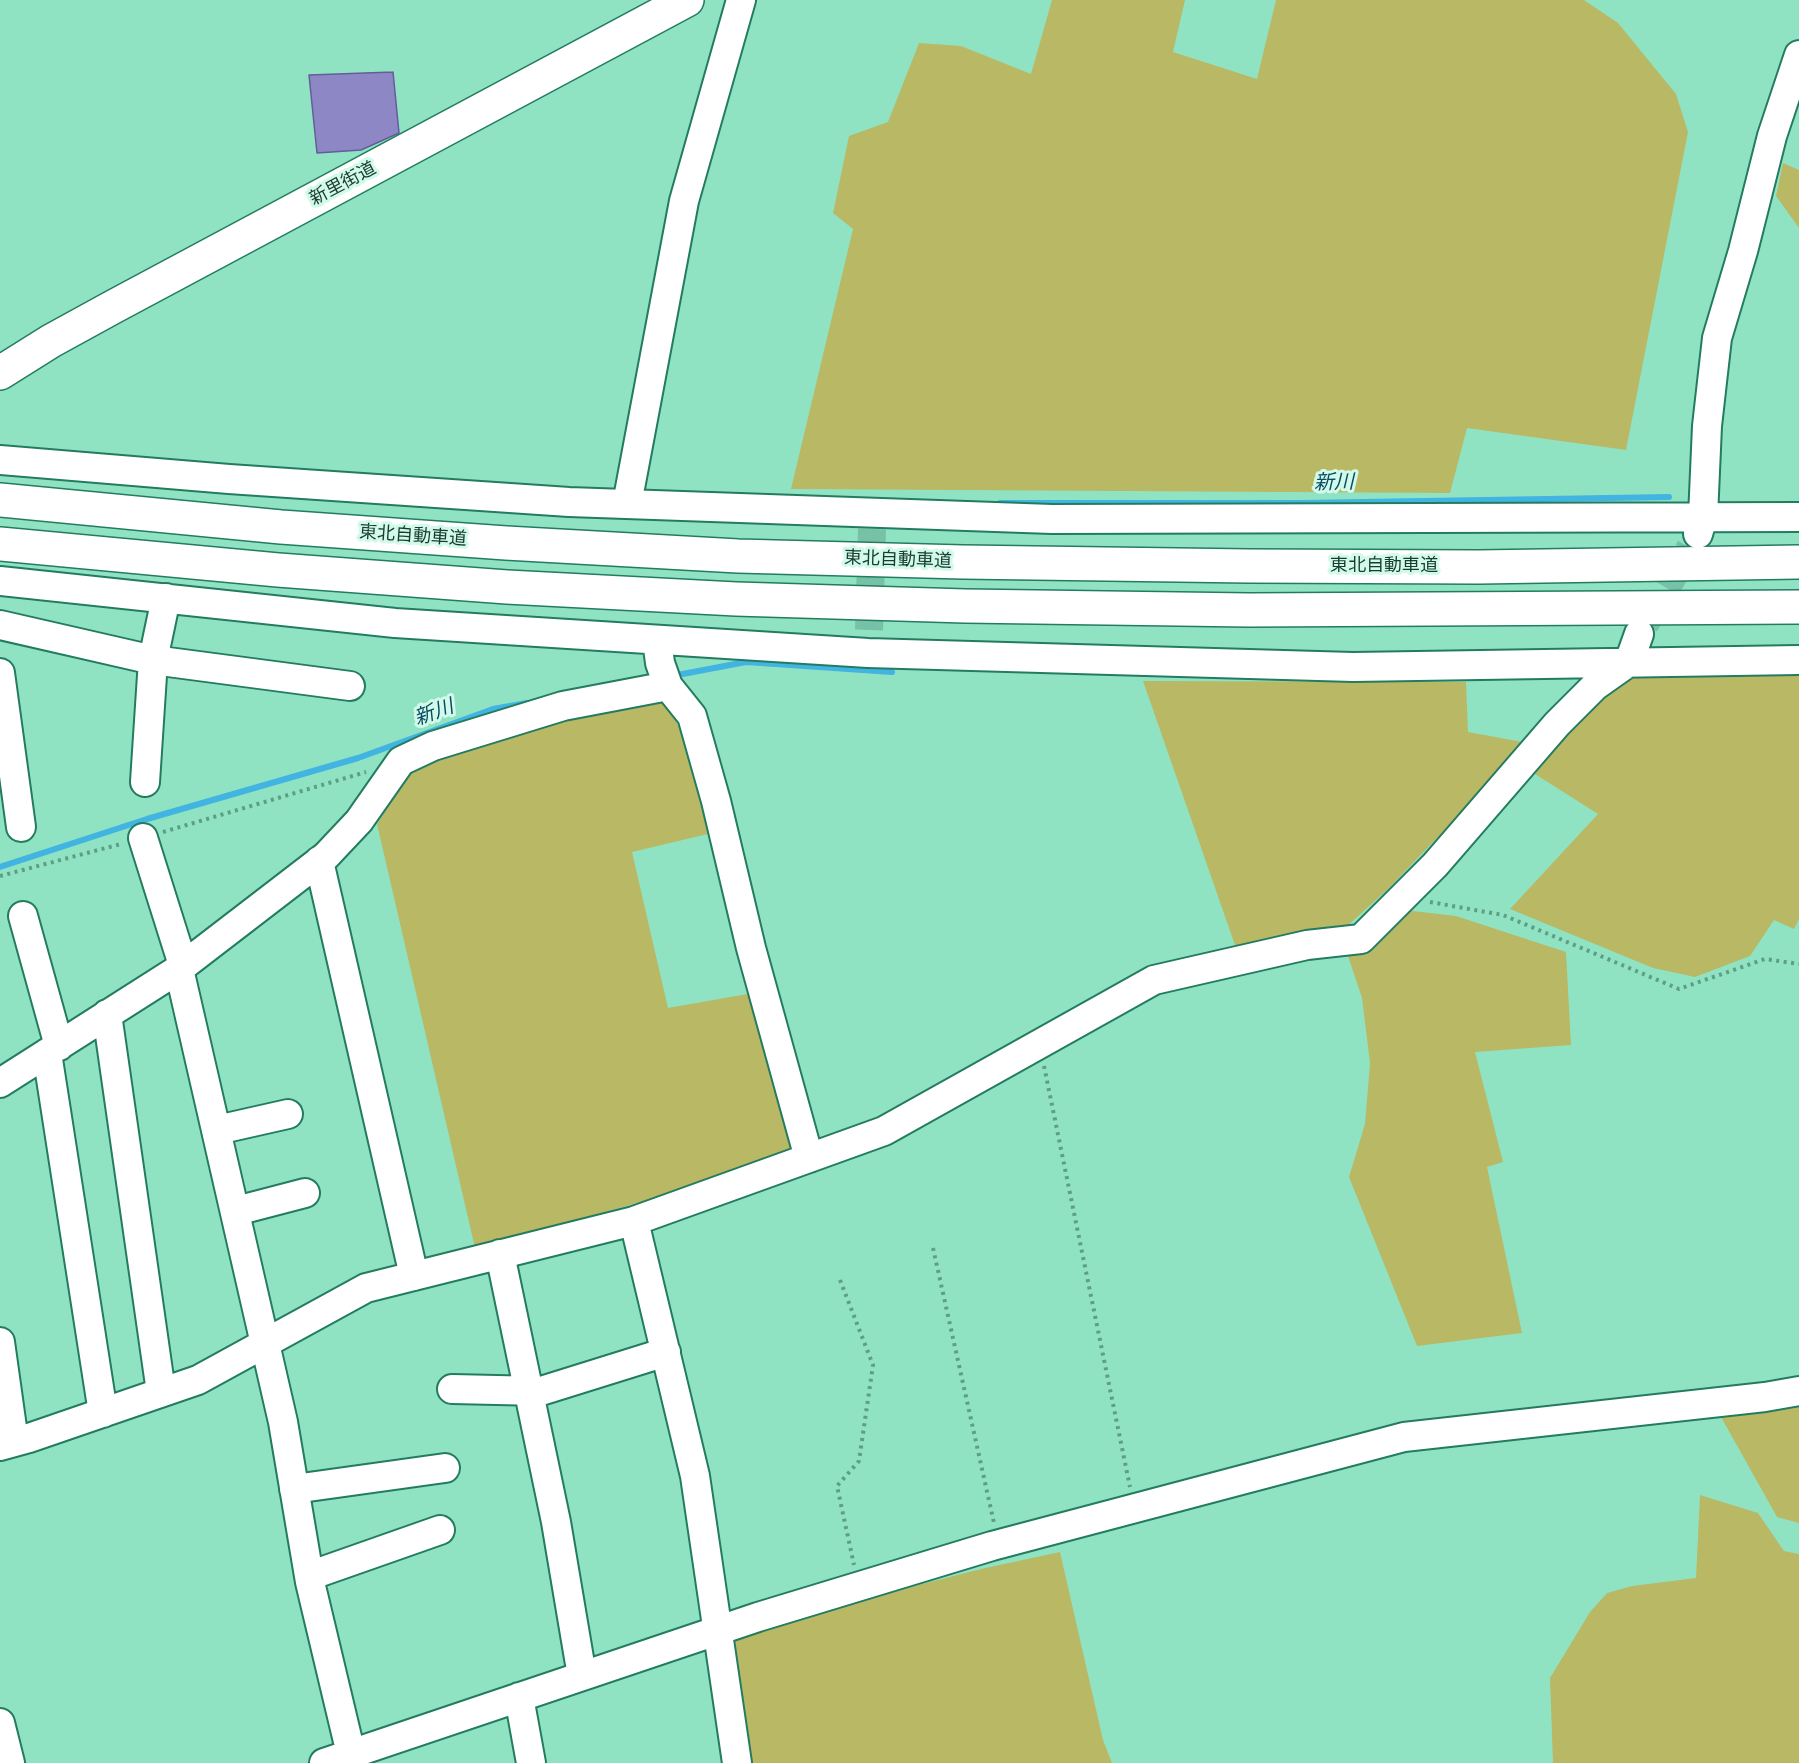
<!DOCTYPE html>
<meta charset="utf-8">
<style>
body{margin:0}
canvas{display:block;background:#8fe3c3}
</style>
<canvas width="1799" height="1763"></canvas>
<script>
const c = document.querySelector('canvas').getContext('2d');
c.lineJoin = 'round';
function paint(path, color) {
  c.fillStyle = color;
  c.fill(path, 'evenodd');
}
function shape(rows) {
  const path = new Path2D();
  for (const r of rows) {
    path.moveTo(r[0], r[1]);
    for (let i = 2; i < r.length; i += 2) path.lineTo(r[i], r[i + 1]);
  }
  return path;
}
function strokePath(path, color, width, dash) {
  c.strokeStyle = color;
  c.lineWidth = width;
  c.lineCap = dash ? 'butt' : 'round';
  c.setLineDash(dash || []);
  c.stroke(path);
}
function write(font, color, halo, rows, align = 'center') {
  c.font = font + ' Arial,"Noto Sans JP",sans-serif';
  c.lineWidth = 6;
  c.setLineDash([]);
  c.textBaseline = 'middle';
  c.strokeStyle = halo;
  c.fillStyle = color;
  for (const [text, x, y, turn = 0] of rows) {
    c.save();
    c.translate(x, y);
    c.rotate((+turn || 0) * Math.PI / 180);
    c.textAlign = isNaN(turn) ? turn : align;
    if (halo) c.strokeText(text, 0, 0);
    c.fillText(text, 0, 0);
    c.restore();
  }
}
paint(shape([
 [1052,0,1185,0,1173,52,1257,79,1276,0,1584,0,1618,23,1676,94,1688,132,1626,450,1467,428,1450,493,791,489,853,229,833,213,849,136,888,122,919,43,961,46,1031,74],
 [1783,163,1799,170,1799,228,1776,196],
 [1642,674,1799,676,1799,919,1794,929,1774,920,1750,956,1695,977,1653,968,1510,909,1598,814,1535,774,1587,708,1608,689],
 [1143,681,1466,682,1468,732,1528,743,1388,889,1345,928,1236,948],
 [661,696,704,770,712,833,632,852,668,1008,753,993,793,1149,641,1202,475,1248,377,824,409,774,464,745],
 [1404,910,1456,916,1566,952,1571,1045,1475,1052,1503,1162,1487,1167,1522,1333,1417,1346,1349,1177,1365,1124,1370,1063,1362,998,1347,953,1371,951],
 [1799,1406,1799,1523,1777,1517,1721,1417],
 [1700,1495,1758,1513,1784,1551,1799,1554,1799,1763,1553,1763,1550,1678,1590,1612,1607,1593,1632,1586,1696,1578],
 [1060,1552,1103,1740,1112,1763,746,1763,730,1640,856,1601,981,1569]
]), '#b9b865');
strokePath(shape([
 [1000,503,1302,503,1669,497],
 [672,676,746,662,892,672],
 [0,867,147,819,358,758,493,709,527,703]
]), '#41b4e2', 6);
const building = shape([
 [393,72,399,133,361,150,317,153,309,75,393,72]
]);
paint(building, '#8e87c6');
strokePath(building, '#645d99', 1.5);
strokePath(shape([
 [1645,624,1690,548],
 [869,630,872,529]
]), '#77c2a6', 28, [28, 14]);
const minor = shape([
 [0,460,229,479,569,502,1052,519,1799,517],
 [627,504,684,201,741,0],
 [1698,534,1703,517,1707,426,1717,338,1743,251,1772,136,1799,55],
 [0,581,395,623,868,653,1353,667,1799,660],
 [0,625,153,660,166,598],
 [657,640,660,663,668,686,692,716,716,801,751,948,809,1158],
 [0,673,21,827],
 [145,782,153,660,350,686],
 [143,838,183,965],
 [319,861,414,1276],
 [23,916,59,1046],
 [179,969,283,1422,310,1582,351,1754],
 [107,1014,161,1392],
 [47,1053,103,1413],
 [0,1083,179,969,326,856,359,821,401,761,433,746,563,706,668,686],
 [217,1130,288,1114],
 [236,1211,305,1193],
 [634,1221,695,1476,737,1763],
 [500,1254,556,1522,582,1676],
 [0,1342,14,1442],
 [452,1389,541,1391,666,1352],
 [0,1446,29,1438,198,1380,366,1288,634,1221,884,1131,1154,980,1307,945,1361,939,1435,865,1557,724,1595,686,1629,662,1639,634],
 [294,1489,445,1468],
 [309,1576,440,1530],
 [519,1697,531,1763],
 [0,1723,10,1763],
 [324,1763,758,1617,992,1546,1404,1437,1765,1397,1799,1391]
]);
const major = shape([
 [0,373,51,341,113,307,687,0]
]);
const highway = shape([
 [0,500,281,527,506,543,738,556,963,562,1249,566,1479,567,1799,562],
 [0,544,278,570,507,587,736,599,965,606,1249,610,1799,607]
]);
strokePath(minor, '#237c60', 32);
strokePath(major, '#237c60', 36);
strokePath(highway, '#237c60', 36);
strokePath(shape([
 [163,832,366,772],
 [0,876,121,844],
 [1430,902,1503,915,1679,989,1765,959,1799,964],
 [1044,1066,1130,1487],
 [933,1248,994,1523],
 [840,1280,873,1365,859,1461,837,1486,854,1565]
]), '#5e9e87', 4, [3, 4.5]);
strokePath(minor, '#fff', 28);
strokePath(major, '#fff', 33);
strokePath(highway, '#fff', 33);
write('18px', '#193c30', '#d2faea', [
 ["新里街道",343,184,-28],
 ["東北自動車道",413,536,4],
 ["東北自動車道",898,560,2],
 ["東北自動車道",1384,566]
]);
write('italic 20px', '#084b62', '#d2faea', [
 ["新川",1334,483,-1],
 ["新川",434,713,-20]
]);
</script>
